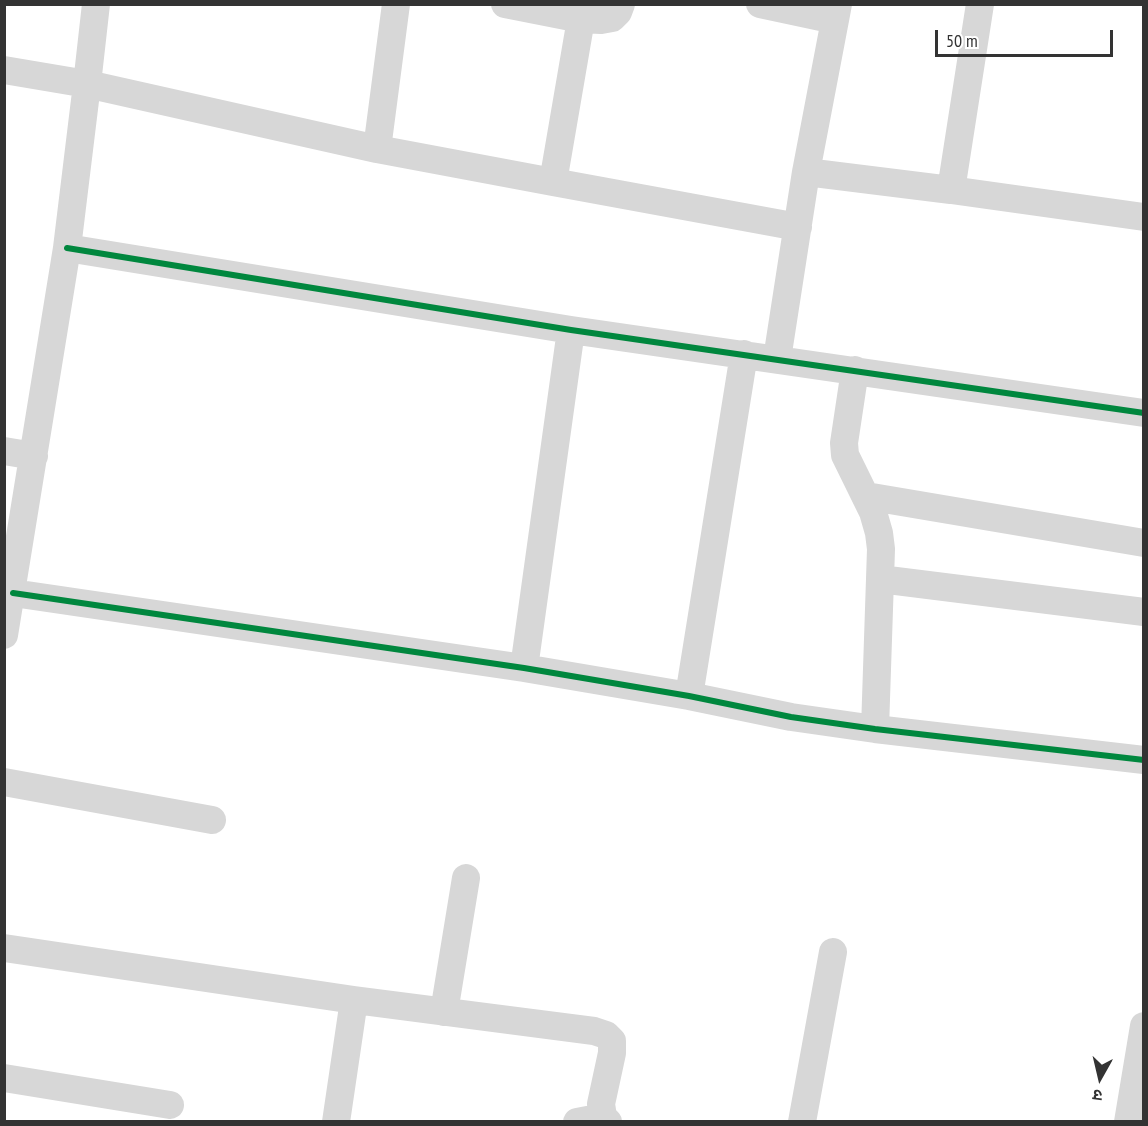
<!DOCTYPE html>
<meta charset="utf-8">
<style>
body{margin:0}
#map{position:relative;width:1148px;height:1126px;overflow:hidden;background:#fff;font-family:"PT Sans Narrow","Noto Sans Devanagari",sans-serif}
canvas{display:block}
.frame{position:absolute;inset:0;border:6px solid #333;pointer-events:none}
.north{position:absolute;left:1070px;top:1048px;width:60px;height:60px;-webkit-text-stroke:4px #fff;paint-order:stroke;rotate:188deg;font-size:16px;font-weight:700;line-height:24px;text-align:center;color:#333}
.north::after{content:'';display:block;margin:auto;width:21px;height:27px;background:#333;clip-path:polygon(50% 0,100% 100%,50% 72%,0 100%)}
.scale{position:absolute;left:935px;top:30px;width:178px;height:27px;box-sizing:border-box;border:3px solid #333;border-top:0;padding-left:8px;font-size:18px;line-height:21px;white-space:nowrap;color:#333;-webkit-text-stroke:4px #fff;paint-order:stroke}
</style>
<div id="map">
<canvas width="1148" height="1126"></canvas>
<div class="frame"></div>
<div class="north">उ</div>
<div class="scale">50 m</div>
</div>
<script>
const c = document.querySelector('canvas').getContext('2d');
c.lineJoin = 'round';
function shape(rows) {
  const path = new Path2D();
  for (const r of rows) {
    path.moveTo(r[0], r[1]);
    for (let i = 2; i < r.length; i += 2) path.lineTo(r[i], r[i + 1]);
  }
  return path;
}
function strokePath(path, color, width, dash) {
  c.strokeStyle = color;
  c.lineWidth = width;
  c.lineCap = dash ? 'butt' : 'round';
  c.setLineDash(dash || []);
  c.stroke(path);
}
strokePath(shape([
 [96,4,87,84,377,149,553,182],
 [505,4,581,19,601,20,612,18,618,12,621,4],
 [760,4,835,20,838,4],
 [980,4,951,190,1144,217],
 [581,19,553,182,798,227],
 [4,70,87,84,67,248,4,635],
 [377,149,396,4],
 [806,172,951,190],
 [67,248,571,330,1144,413],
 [777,359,806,172,835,20],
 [855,370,844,443,845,455,873,512,879,533,881,549,875,729],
 [4,451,34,456],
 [866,496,1144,543],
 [880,579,1144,612],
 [13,593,524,668,689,696,791,717,875,729,1144,760],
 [524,668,571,330],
 [689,696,744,354],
 [4,782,212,820],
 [4,948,354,1000,594,1031,606,1035,612,1041,612,1053,601,1104,603,1117,608,1122],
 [444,1012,466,878],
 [4,1078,170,1105],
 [336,1122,354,1000],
 [577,1122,603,1117],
 [802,1122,833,952],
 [1128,1122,1144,1026]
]), '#d7d7d7', 28);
strokePath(shape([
 [67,248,571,330,1144,413],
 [13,593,524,668,689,696,791,717,875,729,1144,760]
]), '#00873e', 6);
</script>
